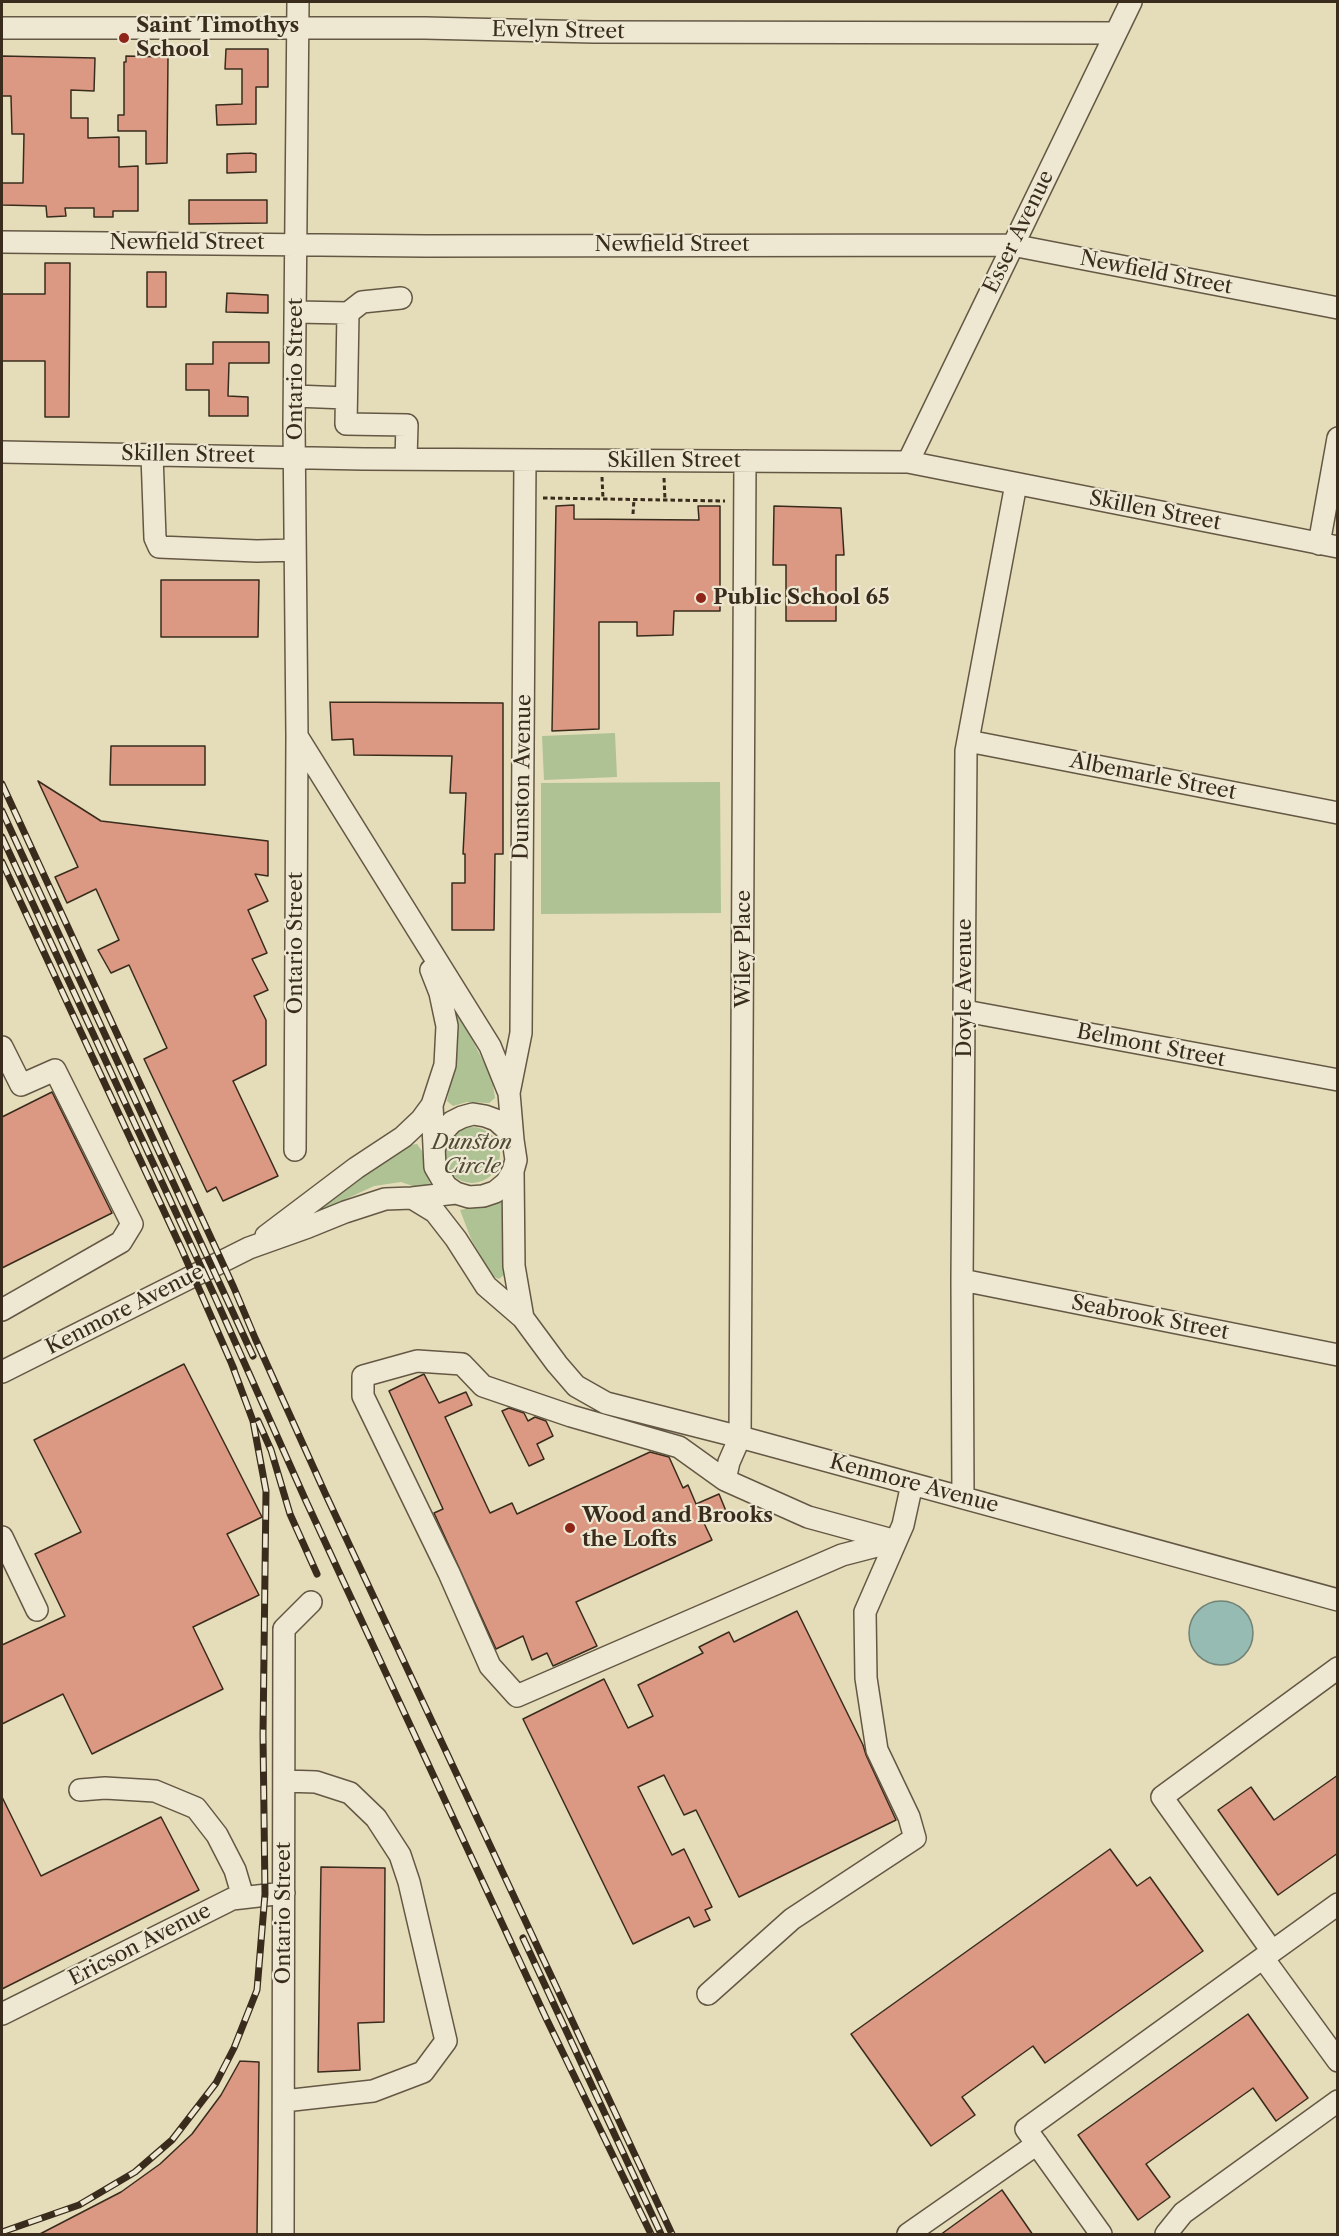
<!DOCTYPE html>
<style>
body{margin:0}
#map{position:relative;width:1339px;height:2236px;overflow:hidden;background:#e5dcb9;font-family:"Libre Caslon Text",serif}
canvas{display:block}
.frame{position:absolute;inset:0;border:3px solid #392c1d;pointer-events:none}
</style>
<div id="map">
<canvas width="1339" height="2236"></canvas>
<div class="frame"></div>
</div>
<script>
const c = document.querySelector('canvas').getContext('2d');
c.lineJoin = 'round';
function paint(path, color) {
  c.fillStyle = color;
  c.fill(path, 'evenodd');
}
function shape(rows) {
  const path = new Path2D();
  for (const r of rows) {
    if (r.length === 3) {
      path.moveTo(r[0] + r[2], r[1]);
      path.arc(r[0], r[1], r[2], 0, 2 * Math.PI);
      continue;
    }
    path.moveTo(r[0], r[1]);
    for (let i = 2; i < r.length; i += 2) path.lineTo(r[i], r[i + 1]);
  }
  return path;
}
function strokePath(path, color, width, dash) {
  c.strokeStyle = color;
  c.lineWidth = width;
  c.lineCap = dash ? 'butt' : 'round';
  c.setLineDash(dash || []);
  c.stroke(path);
}
function write(font, color, halo, rows, align = 'center') {
  c.font = font + ' "Libre Caslon Text",serif';
  c.lineWidth = 4.5;
  c.setLineDash([]);
  c.textBaseline = 'middle';
  c.strokeStyle = halo;
  c.fillStyle = color;
  for (const [text, x, y, turn = 0] of rows) {
    c.save();
    c.translate(x, y);
    c.rotate((+turn || 0) * Math.PI / 180);
    c.textAlign = isNaN(turn) ? turn : align;
    if (halo) c.strokeText(text, 0, 0);
    c.fillText(text, 0, 0);
    c.restore();
  }
}
paint(shape([
 [615,733,617,777,544,780,542,736],
 [720,782,721,913,541,914,541,783],
 [453,1003,492,1078,495,1098,489,1103,467,1102,453,1106,447,1101,458,1045],
 [472,1155,28],
 [417,1144,422,1151,430,1184,422,1189,401,1182,374,1186,311,1215,385,1157,409,1145],
 [499,1201,505,1204,502,1254,504,1275,499,1279,492,1276,471,1239,460,1210]
]), '#aec294');
const water = shape([
 [1221,1633,32]
]);
paint(water, '#96bbb3');
strokePath(water, '#718277', 1.5);
const building = shape([
 [226,49,268,49,268,87,256,87,256,124,217,125,216,105,242,104,242,69,225,69,226,49],
 [2,56,95,58,94,91,71,90,71,118,88,118,88,138,119,137,119,167,138,166,138,211,113,211,113,217,94,217,94,208,65,208,66,216,47,217,46,206,2,205,2,183,23,183,24,134,12,134,11,96,2,96,2,56],
 [126,56,168,57,167,163,146,164,146,131,118,131,118,115,124,115,124,62,126,62,126,56],
 [250,153,256,154,256,172,227,173,227,154,250,153],
 [189,200,267,200,267,223,189,224,189,200],
 [45,263,70,263,69,417,45,417,45,361,2,361,2,294,45,294,45,263],
 [147,272,166,272,166,307,147,307,147,272],
 [227,293,268,295,268,313,226,312,227,293],
 [213,342,269,342,269,363,229,363,228,396,248,397,248,416,209,416,209,390,186,390,186,364,213,364,213,342],
 [574,505,574,519,699,520,698,506,720,506,720,611,674,611,673,635,637,636,637,622,599,622,599,729,552,731,556,506,574,505],
 [774,506,841,508,844,555,836,555,836,621,786,621,786,565,773,565,774,506],
 [161,580,259,580,258,637,161,637,161,580],
 [330,702,503,703,503,854,495,854,494,930,452,930,452,883,465,883,465,854,463,854,466,793,450,793,452,756,354,755,353,739,332,740,330,702],
 [111,746,205,746,205,785,110,785,111,746],
 [38,781,101,821,268,841,268,876,255,874,268,901,248,910,267,953,252,959,268,990,254,996,266,1020,266,1065,233,1081,278,1176,223,1201,216,1187,207,1192,144,1059,167,1048,129,965,111,973,98,950,119,940,96,889,67,903,55,877,78,867,38,781],
 [52,1092,112,1213,2,1268,2,1117,52,1092],
 [184,1364,262,1517,227,1534,259,1595,193,1627,223,1689,92,1754,63,1694,2,1724,2,1645,65,1616,35,1554,81,1532,34,1440,184,1364],
 [424,1374,439,1403,466,1392,472,1405,445,1417,490,1513,512,1503,517,1514,650,1452,669,1457,683,1488,688,1485,696,1504,719,1494,726,1511,703,1521,712,1540,576,1602,597,1646,553,1666,547,1653,532,1660,523,1636,496,1649,434,1513,443,1509,389,1391,424,1374],
 [509,1408,524,1413,528,1421,535,1417,546,1421,553,1436,537,1444,544,1459,529,1466,502,1411,509,1408],
 [797,1611,863,1745,866,1755,896,1820,739,1897,696,1810,684,1815,664,1775,638,1787,672,1855,684,1849,712,1907,705,1910,710,1920,694,1927,689,1917,633,1944,523,1719,604,1679,628,1728,653,1716,638,1685,703,1653,699,1647,729,1632,734,1642,797,1611],
 [1338,1775,1338,1853,1278,1895,1218,1810,1251,1787,1274,1820,1338,1775],
 [2,1797,41,1876,161,1817,199,1890,2,1989,2,1797],
 [1110,1849,1137,1886,1150,1877,1203,1951,1045,2063,1033,2046,962,2097,975,2115,931,2146,851,2034,1110,1849],
 [321,1867,385,1868,384,2022,358,2023,360,2070,318,2072,321,1867],
 [1248,2014,1308,2098,1276,2121,1253,2088,1146,2164,1170,2197,1138,2220,1078,2135,1248,2014],
 [240,2061,259,2062,257,2235,38,2235,121,2192,160,2164,192,2134,221,2095,240,2061],
 [1002,2190,1033,2235,940,2235,1002,2190]
]);
paint(building, '#db9882');
strokePath(building, '#392c1d', 1.5);
const minor = shape([
 [298,2,294,425,297,736,490,1046,509,1093,513,1140],
 [2,28,425,28,594,32,1115,33],
 [2,242,426,246,1012,245,1338,308],
 [401,298,362,302,348,313,346,424,407,425,406,459],
 [296,312,348,313],
 [295,396,346,398],
 [2,452,364,459,908,462,1338,547],
 [152,455,155,538,159,547,257,551,294,550],
 [908,462,1131,2],
 [1319,544,1338,438],
 [968,741,1338,813],
 [965,1011,1338,1080],
 [2,1047,21,1085,55,1070,132,1224,121,1242,2,1310],
 [509,1093,521,1033,525,460],
 [432,1105,435,1167,446,1186,456,1193,469,1197,483,1196,495,1192,506,1183,513,1171,516,1160,513,1140,505,1128,496,1120,485,1116,473,1114,462,1117,452,1122,438,1137,435,1147],
 [295,1150,297,736],
 [513,1171,514,1266,523,1318],
 [412,1198,435,1212,456,1239,486,1286,523,1318,557,1364,576,1386,606,1403,740,1437,1338,1600],
 [266,1236,356,1168,403,1137,421,1120,432,1105,445,1065,447,1026,440,993,431,970],
 [962,1280,1338,1355],
 [2,1372,249,1248,308,1227,345,1212,385,1199,412,1198,456,1193],
 [725,1480,808,1517,896,1541,842,1555,517,1696,490,1666,449,1573,363,1396,363,1376,417,1361,462,1364,483,1386,571,1416,679,1447,725,1480,729,1462,740,1437,745,461],
 [963,1497,962,1280,966,751,1016,484],
 [2,1537,37,1610],
 [284,1781,316,1782,350,1793,376,1818,400,1855,409,1882,446,2041,423,2072,373,2091,284,2101],
 [80,1790,105,1788,155,1791,196,1808,217,1835,235,1870,243,1897],
 [1338,1904,1263,1958,1338,2061],
 [1272,1951,1162,1797,1338,1668],
 [708,1994,792,1919,915,1838,909,1817,877,1750,866,1678,865,1612,903,1525,912,1484],
 [2,2014,232,1899,284,1893],
 [283,2234,284,1629,311,1602],
 [908,2234,1037,2144],
 [1101,2234,1026,2129,1263,1958],
 [1166,2234,1183,2213,1338,2101]
]);
strokePath(minor, '#645844', 24);
strokePath(shape([
 [602,477,603,499],
 [664,478,665,500],
 [543,498,725,501],
 [633,514,634,499]
]), '#392c1d', 3, [4.5, 3]);
strokePath(minor, '#eee8d2', 21);
const rail = shape([
 [2,784,234,1288,255,1338,325,1493,672,2234],
 [2,811,253,1356],
 [2,837,215,1297,306,1501,546,2018,651,2234],
 [2,862,182,1250,234,1369],
 [258,1421,271,1450,290,1514,317,1574],
 [523,1938,661,2234],
 [2,2232,79,2205,135,2172,172,2140,216,2083,234,2048,257,1990,265,1894,263,1735,266,1491,253,1421,231,1362]
]);
strokePath(rail, '#392c1d', 7);
strokePath(rail, '#eee8d2', 4.5, [14]);
for (const [x, y, r, color] of [
 [124,38,6,"#8f2418"],
 [701,598,6,"#8f2418"],
 [570,1528,6,"#8f2418"]
]) {
  const dot = new Path2D();
  dot.arc(x, y, r, 0, 2 * Math.PI);
  c.fillStyle = color;
  c.fill(dot);
  strokePath(dot, '#eee8d2', 2);
}
write('bold 21px', '#392c1d', '#eee8d2', [
 ["Saint Timothys",136,26],
 ["School",136,50],
 ["Public School 65",713,598],
 ["Wood and Brooks",582,1516],
 ["the Lofts",582,1540]
], 'left');
write('21px', '#392c1d', '#eee8d2', [
 ["Evelyn Street",558,31,1],
 ["Esser Avenue",1019,232,-64],
 ["Newfield Street",187,243],
 ["Newfield Street",672,245],
 ["Newfield Street",1156,273,11],
 ["Ontario Street",296,369,-90],
 ["Skillen Street",188,455,1],
 ["Skillen Street",674,461],
 ["Skillen Street",1155,511,11],
 ["Dunston Avenue",523,777,-89],
 ["Albemarle Street",1153,777,11],
 ["Ontario Street",296,943,-90],
 ["Wiley Place",744,949,-90],
 ["Doyle Avenue",965,988,-90],
 ["Belmont Street",1151,1046,11],
 ["Kenmore Avenue",125,1310,-27],
 ["Seabrook Street",1150,1318,11],
 ["Kenmore Avenue",914,1484,15],
 ["Ontario Street",284,1913,-90],
 ["Ericson Avenue",140,1945,-27]
]);
write('italic 21px', '#504a35', '#eee8d2', [
 ["Dunston",472,1143],
 ["Circle",472,1167]
]);
</script>
